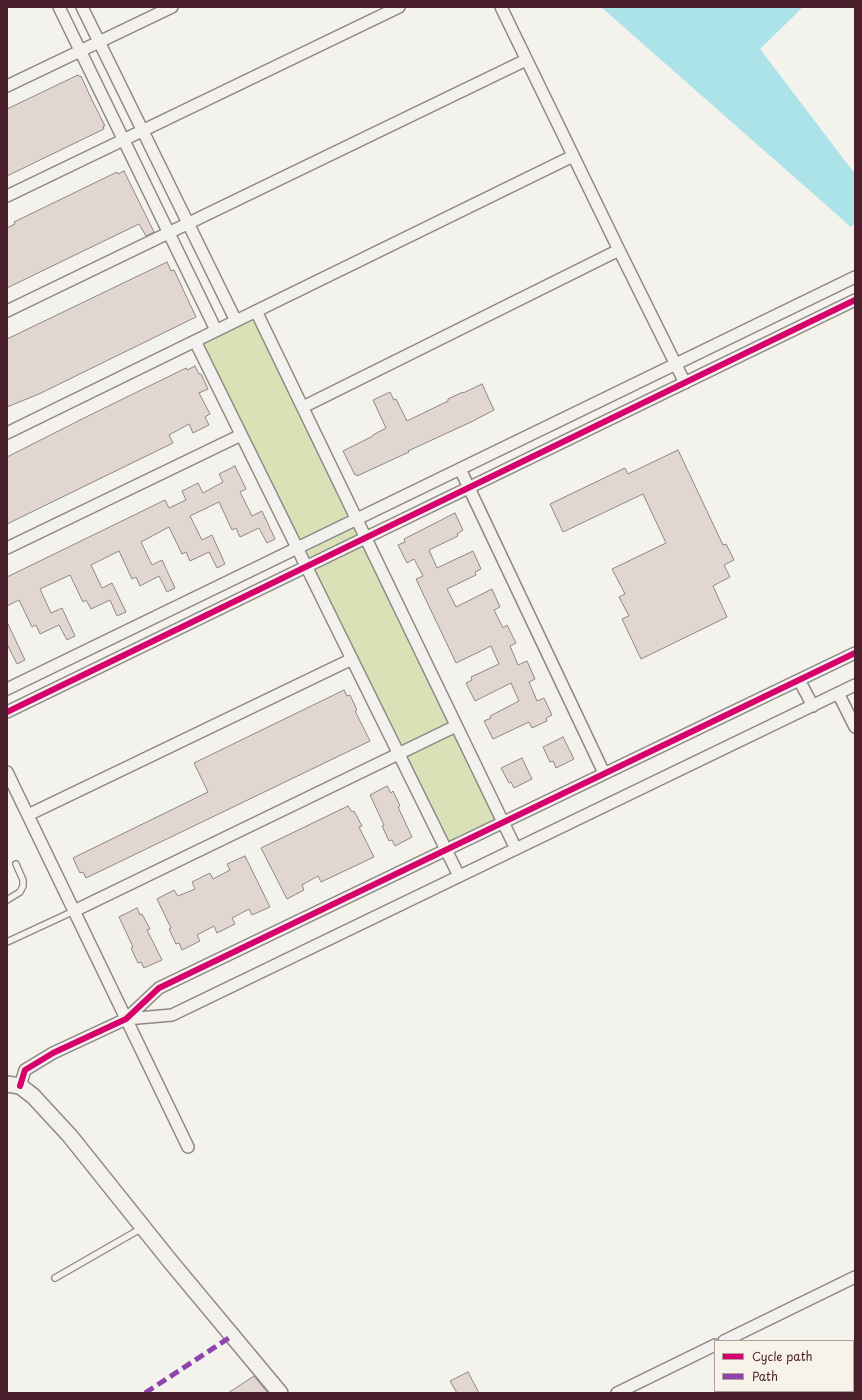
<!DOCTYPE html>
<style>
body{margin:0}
#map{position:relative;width:862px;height:1400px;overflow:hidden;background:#f4f2ec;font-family:"Playpen Sans",sans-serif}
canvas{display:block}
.frame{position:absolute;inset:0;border:8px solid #4a1f2b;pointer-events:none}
.legend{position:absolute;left:714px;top:1340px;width:140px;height:52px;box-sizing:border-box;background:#f7f3e8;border:1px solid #b29e9c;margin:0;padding:5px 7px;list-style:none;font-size:12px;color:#4a1f2b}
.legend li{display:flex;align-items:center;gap:8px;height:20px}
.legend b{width:20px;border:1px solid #b29e9c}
</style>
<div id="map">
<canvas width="862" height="1400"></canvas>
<div class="frame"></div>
<ul class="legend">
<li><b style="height:5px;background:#d6006c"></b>Cycle path</li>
<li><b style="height:5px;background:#8e44ad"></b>Path</li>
</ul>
</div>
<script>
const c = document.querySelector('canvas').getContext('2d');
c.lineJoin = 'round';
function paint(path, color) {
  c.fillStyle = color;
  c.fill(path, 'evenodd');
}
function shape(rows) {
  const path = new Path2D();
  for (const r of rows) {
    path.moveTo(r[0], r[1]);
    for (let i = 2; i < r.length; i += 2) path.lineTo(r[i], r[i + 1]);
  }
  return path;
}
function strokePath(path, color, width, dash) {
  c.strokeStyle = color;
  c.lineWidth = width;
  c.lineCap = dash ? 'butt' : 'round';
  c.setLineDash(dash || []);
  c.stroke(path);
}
paint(shape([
 [256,311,503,823,447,850,195,341]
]), '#d8e2b6');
paint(shape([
 [601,7,803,7,760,49,855,174,855,223,851,227]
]), '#abe3e8');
const building = shape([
 [78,75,80,77,81,76,91,98,105,126,103,126,104,129,7,176,7,109,78,75],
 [124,171,154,232,146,236,139,224,7,288,7,228,15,224,14,222,117,172,118,174,124,171],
 [167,262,171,271,174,270,196,317,39,394,7,407,7,339,167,262],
 [195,366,199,374,201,374,208,389,199,393,210,414,205,417,209,425,193,433,189,424,169,435,173,443,7,524,7,457,86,417,186,368,187,370,195,366],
 [482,384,494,410,471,422,408,451,409,452,357,476,356,474,355,475,343,451,373,436,373,435,386,428,373,400,390,392,394,400,396,399,407,421,448,401,448,399,463,392,463,393,482,384],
 [678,450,723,545,726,544,734,560,724,565,730,577,713,586,727,617,641,659,622,619,629,616,619,597,625,594,612,569,666,543,643,494,563,532,550,504,625,468,628,474,678,450],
 [235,466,246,489,240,492,252,516,262,511,275,539,267,543,259,528,240,537,236,528,232,530,219,502,190,516,202,540,212,535,225,564,217,568,209,552,190,561,186,552,182,554,169,527,141,542,152,565,162,560,175,588,167,592,159,576,140,586,136,577,132,579,119,551,91,565,102,588,112,583,126,612,117,616,110,600,91,609,86,600,83,602,70,575,40,589,51,613,62,608,75,636,67,640,59,625,40,634,36,625,32,627,19,600,7,606,7,577,165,500,169,508,186,500,182,491,198,483,203,493,223,482,219,474,235,466],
 [455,513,463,530,457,534,458,536,429,550,437,568,473,551,481,569,475,572,476,575,447,589,456,607,492,589,500,607,494,610,503,628,507,625,516,643,510,646,518,665,527,661,535,679,529,682,537,701,544,698,552,715,546,718,547,721,532,728,529,722,493,739,484,721,491,718,490,716,519,701,511,683,475,701,466,683,472,680,471,677,499,664,491,646,456,663,416,579,423,576,414,559,407,563,398,545,405,542,404,539,455,513],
 [7,622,25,660,17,664,7,644,7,622],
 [344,690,347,696,350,695,357,710,355,711,370,741,86,878,83,872,80,873,73,858,208,792,194,763,344,690],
 [563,737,574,759,556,768,553,761,550,762,543,747,563,737],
 [522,758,532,779,514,788,511,782,509,783,501,768,522,758],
 [387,786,391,793,393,791,400,806,398,807,412,837,395,846,392,840,389,841,382,826,384,825,370,795,387,786],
 [348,806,352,812,354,811,362,826,359,827,374,857,321,882,318,876,302,885,304,890,287,899,261,848,348,806],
 [245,856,270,907,252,915,249,909,232,918,235,924,217,933,214,926,197,935,200,941,182,950,179,943,176,944,169,929,171,928,157,899,174,890,178,896,195,889,192,882,210,873,213,879,230,870,227,864,245,856],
 [137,908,140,915,142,914,150,929,147,930,162,960,144,968,141,962,138,963,131,948,133,947,119,917,137,908],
 [468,1372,479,1393,457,1393,450,1381,468,1372],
 [254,1376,268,1393,228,1393,254,1376]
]);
paint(building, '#e2d6d0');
strokePath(building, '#8f8685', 1);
const lane = shape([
 [7,900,20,892,23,886,23,880,16,864],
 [7,942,74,911],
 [55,1278,142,1228]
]);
const street = shape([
 [59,7,216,330],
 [82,7,236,321],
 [501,7,619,250,685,383],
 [7,86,172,7],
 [7,196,399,7],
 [7,311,526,60],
 [256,311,516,849],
 [195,341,459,876],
 [303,407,619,250],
 [7,433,573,156],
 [460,469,604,773],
 [7,548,241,435],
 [799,680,813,706],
 [7,689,855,277],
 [838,693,855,727],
 [7,712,855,300],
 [7,772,188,1147],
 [28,815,352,659],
 [74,911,456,726],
 [126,1019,172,1015,855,685],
 [20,1086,25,1070,53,1053,126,1019,159,988,855,653],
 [724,1341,855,1277],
 [617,1393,715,1345]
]);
const secondary = shape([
 [7,1084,20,1086,33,1096,70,1136,170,1261,280,1393]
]);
strokePath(lane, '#8f8685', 8);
strokePath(street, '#8f8685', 14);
strokePath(secondary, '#8f8685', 18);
strokePath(lane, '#f2f1ed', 5.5);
strokePath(street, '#f2f1ed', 11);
strokePath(secondary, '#f2f1ed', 15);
strokePath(shape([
 [145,1393,232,1336]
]), '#8e44ad', 5, [10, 5]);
strokePath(shape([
 [7,712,855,300],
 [20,1086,25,1070,53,1053,126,1019,159,988,855,653]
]), '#d6006c', 6);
</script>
